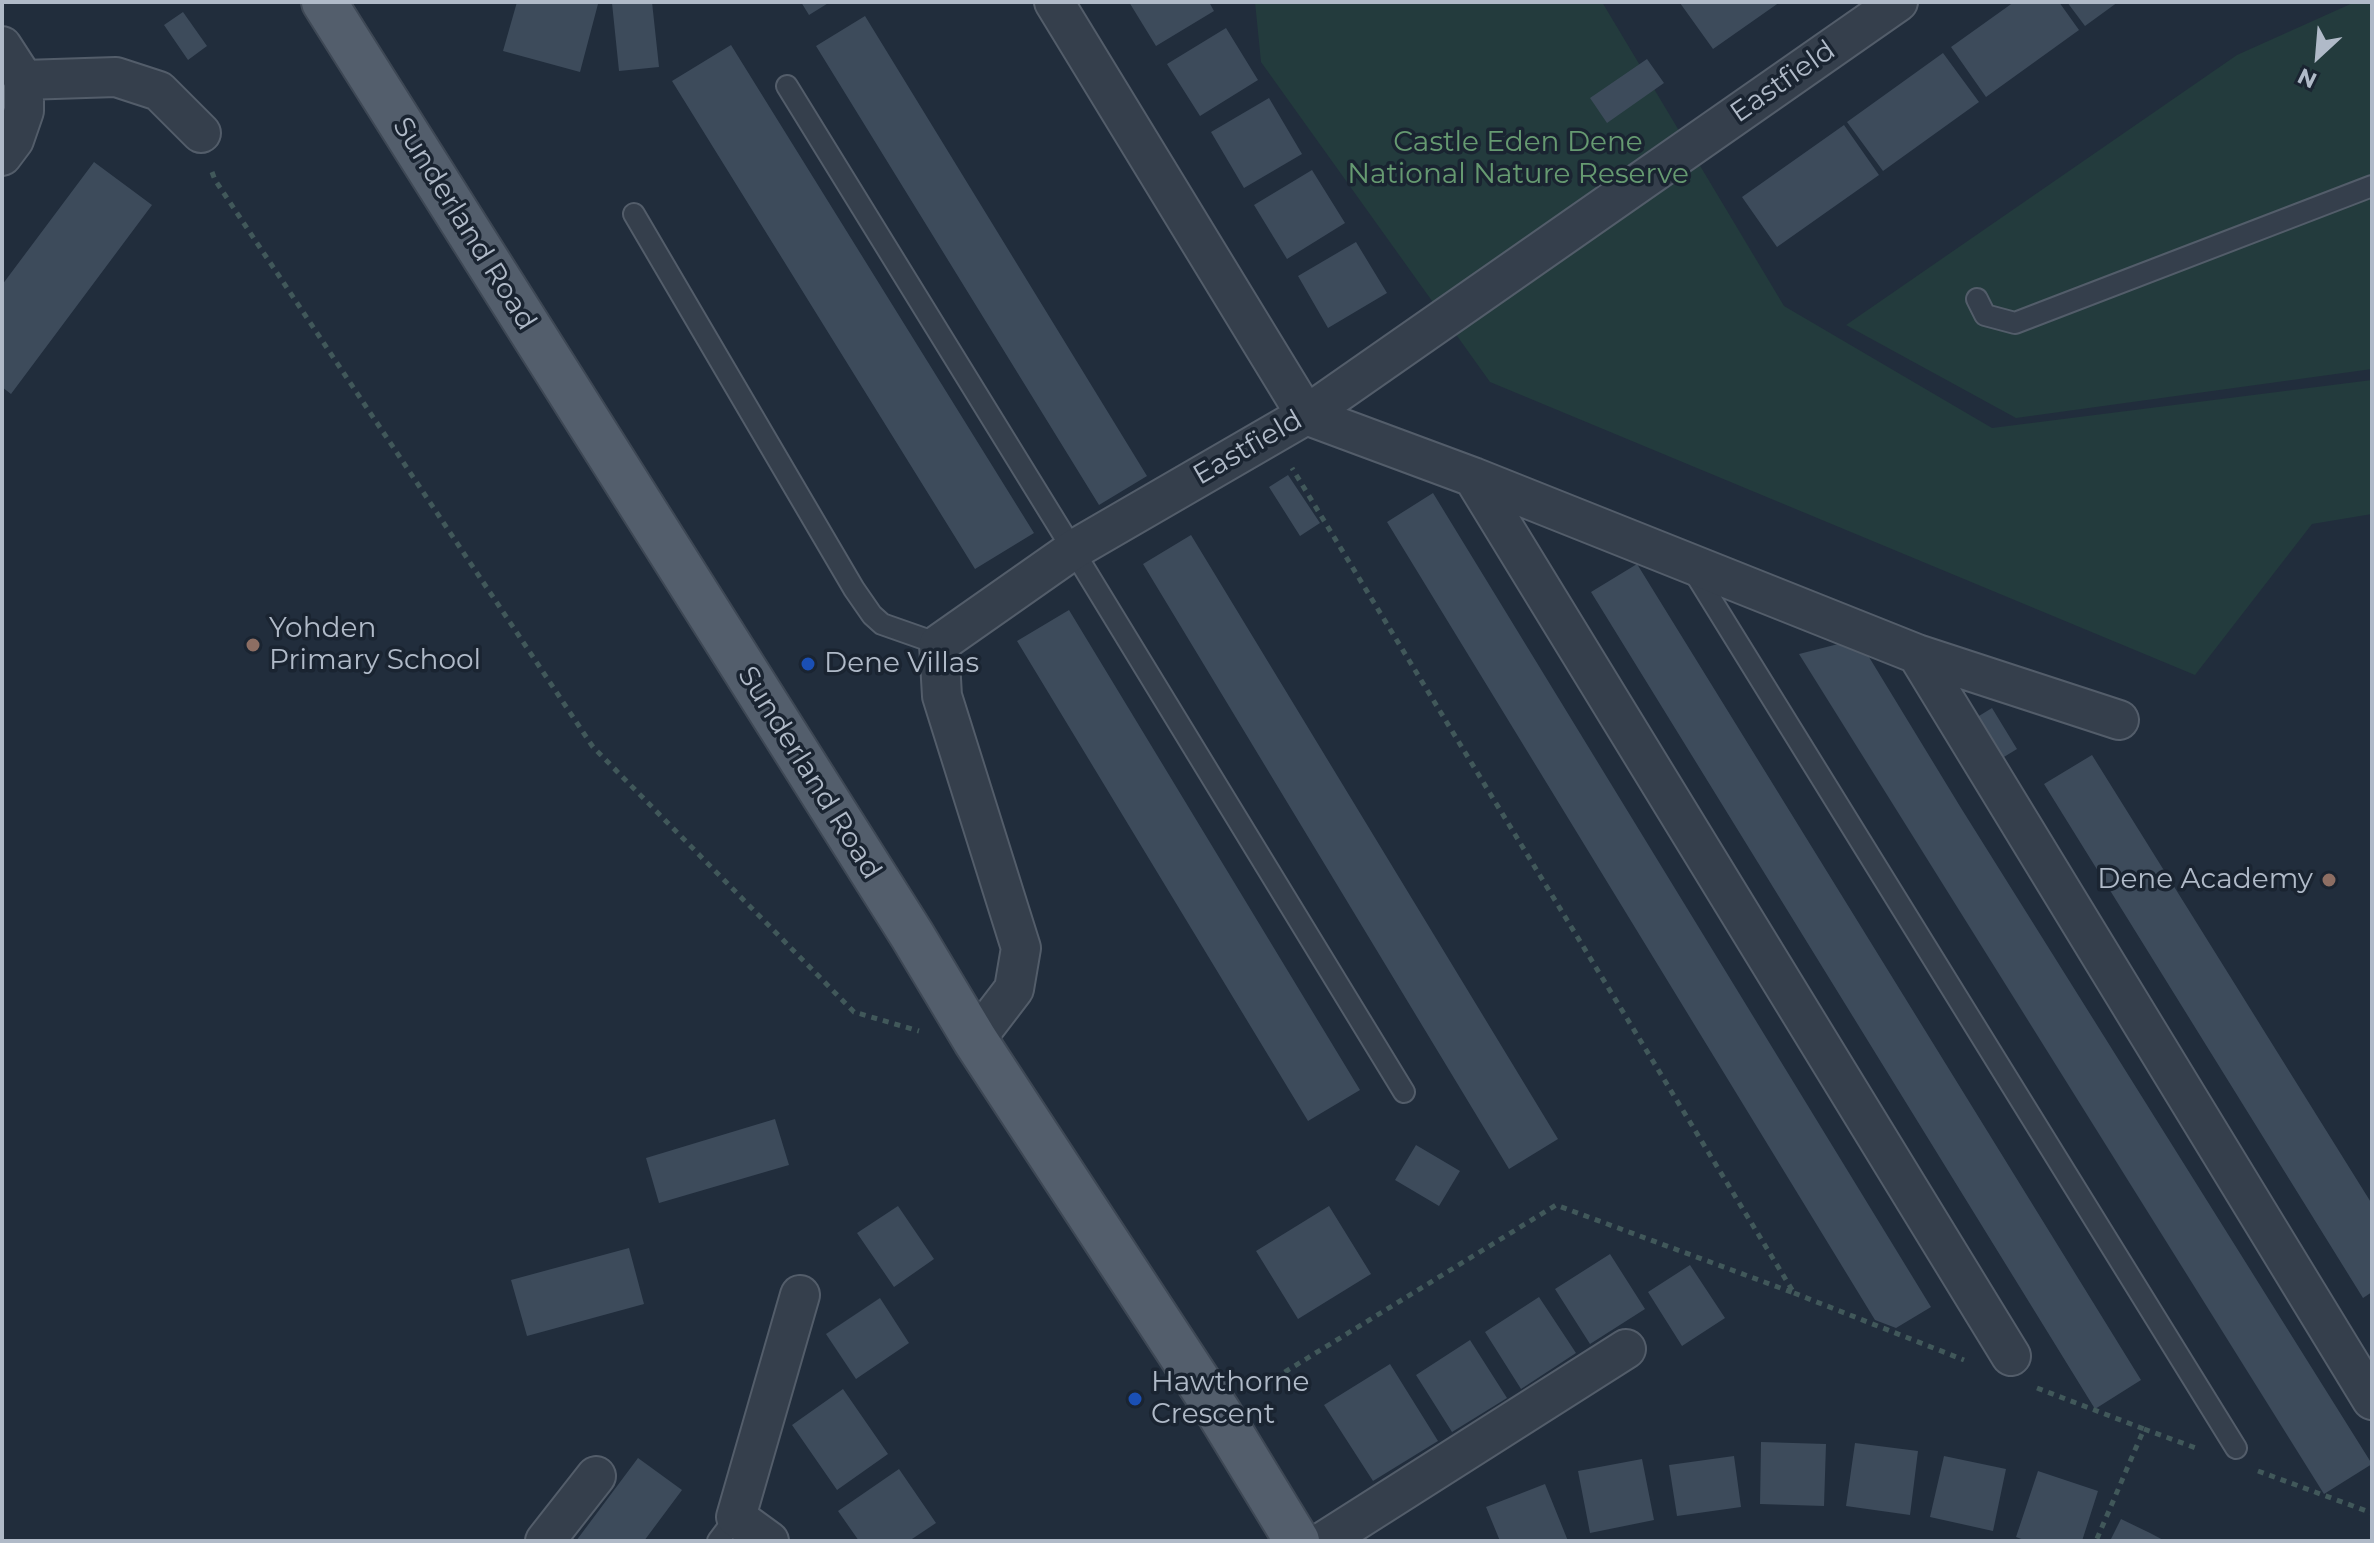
<!DOCTYPE html>
<style>
body{margin:0}
#map{position:relative;width:2374px;height:1543px;overflow:hidden;background:#212d3c;font-family:Montserrat,sans-serif}
canvas{display:block}
.frame{position:absolute;inset:0;border:4px solid #b0bac8;pointer-events:none}
.north{position:absolute;left:2278px;top:16px;width:80px;height:80px;-webkit-text-stroke:6px #1a2431;paint-order:stroke;rotate:206deg;font-size:22px;font-weight:700;line-height:32px;text-align:center;color:#b0bac8}
.north::after{content:'';display:block;margin:auto;width:28px;height:36px;background:#b0bac8;clip-path:polygon(50% 0,100% 100%,50% 72%,0 100%)}
</style>
<div id="map">
<canvas width="2374" height="1543"></canvas>
<div class="frame"></div>
<div class="north">N</div>
</div>
<script>
const c = document.querySelector('canvas').getContext('2d');
c.lineJoin = 'round';
function paint(path, color) {
  c.fillStyle = color;
  c.fill(path, 'evenodd');
}
function shape(rows) {
  const path = new Path2D();
  for (const r of rows) {
    path.moveTo(r[0], r[1]);
    for (let i = 2; i < r.length; i += 2) path.lineTo(r[i], r[i + 1]);
  }
  return path;
}
function strokePath(path, color, width, dash) {
  c.strokeStyle = color;
  c.lineWidth = width;
  c.lineCap = dash ? 'butt' : 'round';
  c.setLineDash(dash || []);
  c.stroke(path);
}
function write(font, color, halo, rows, align = 'center') {
  c.font = font + ' Montserrat,sans-serif';
  c.lineWidth = 7;
  c.setLineDash([]);
  c.textBaseline = 'middle';
  c.strokeStyle = halo;
  c.fillStyle = color;
  for (const [text, x, y, turn = 0] of rows) {
    c.save();
    c.translate(x, y);
    c.rotate((+turn || 0) * Math.PI / 180);
    c.textAlign = isNaN(turn) ? turn : align;
    if (halo) c.strokeText(text, 0, 0);
    c.fillText(text, 0, 0);
    c.restore();
  }
}
paint(shape([
 [1255,2,1602,2,1784,306,1992,428,2372,380,2372,514,2312,524,2195,675,1490,382,1261,62],
 [2355,2,2372,2,2372,369,2016,418,1846,325,2237,55]
]), '#233b3d');
paint(shape([
 [517,2,589,2,598,4,580,72,503,51],
 [652,2,659,67,619,71,612,3],
 [801,2,830,2,809,15],
 [1129,2,1209,2,1214,11,1156,46],
 [1682,2,1780,2,1713,49,1680,3],
 [2014,2,2059,2,2079,30,1986,97,1951,47],
 [2067,2,2118,2,2085,26],
 [183,12,207,46,188,60,164,25],
 [865,16,1147,476,1099,505,816,46],
 [1226,28,1258,80,1200,116,1167,64],
 [731,45,1034,533,975,569,672,81],
 [1943,53,1979,102,1883,171,1847,122],
 [1647,59,1664,83,1607,123,1590,98],
 [1269,98,1302,154,1244,188,1211,132],
 [1844,125,1879,175,1777,247,1742,197],
 [94,162,152,205,11,394,2,387,2,285],
 [1312,170,1345,223,1287,259,1254,205],
 [1356,242,1387,293,1328,328,1298,276],
 [1288,475,1320,523,1300,536,1269,487],
 [1433,493,1931,1307,1896,1328,1875,1320,1387,522],
 [1191,535,1558,1139,1509,1169,1143,564],
 [1637,564,2141,1380,2095,1409,1591,592],
 [1069,610,1360,1090,1308,1121,1017,641],
 [1858,639,1961,808,2372,1464,2324,1494,1799,654],
 [1992,708,2017,749,1999,760,1974,719],
 [2092,755,2372,1204,2372,1292,2363,1298,2044,784],
 [775,1119,789,1165,659,1203,646,1158],
 [1416,1145,1460,1171,1439,1206,1395,1180],
 [898,1206,934,1259,894,1287,857,1233],
 [1329,1206,1371,1274,1298,1319,1256,1251],
 [629,1248,644,1304,527,1336,511,1280],
 [1610,1254,1645,1309,1590,1344,1555,1289],
 [1690,1265,1725,1318,1682,1346,1648,1292],
 [1539,1297,1576,1353,1521,1389,1485,1332],
 [880,1298,909,1343,856,1379,826,1334],
 [1470,1340,1507,1398,1452,1432,1416,1375],
 [1390,1364,1438,1441,1373,1481,1324,1405],
 [843,1389,888,1454,837,1490,792,1425],
 [1761,1442,1826,1444,1824,1506,1760,1504],
 [1855,1443,1918,1451,1910,1515,1846,1506],
 [1734,1456,1741,1507,1677,1516,1669,1465],
 [1944,1456,2006,1469,1993,1531,1930,1517],
 [638,1458,682,1490,644,1541,576,1541],
 [1642,1459,1654,1520,1590,1533,1578,1471],
 [899,1469,936,1523,909,1541,859,1541,838,1511],
 [2038,1471,2098,1491,2082,1541,2027,1541,2016,1537],
 [1545,1484,1568,1541,1500,1541,1486,1507],
 [2121,1519,2150,1533,2165,1541,2110,1541]
]), '#3d4b5b');
const service = shape([
 [787,86,1073,550,1404,1092],
 [634,214,854,589,872,615,882,624,939,644],
 [1977,299,1985,315,2015,323,2372,186],
 [1691,567,2236,1448],
 [718,1541,736,1517]
]);
const minor = shape([
 [1054,2,1306,415,1473,477,1917,654,2119,720],
 [2,46,24,80,24,111,14,140,2,156],
 [24,80,116,77,159,91,201,133],
 [1473,477,2011,1356],
 [1917,654,2372,1400],
 [975,1040,1014,989,1021,948,942,696,939,644,1073,550,1306,415,1898,2],
 [545,1541,596,1476],
 [769,1541,736,1517,800,1295],
 [1324,1541,1626,1349]
]);
const primary = shape([
 [324,2,912,935,975,1040,1219,1413,1297,1541]
]);
strokePath(service, '#535d6a', 24);
strokePath(minor, '#535d6a', 42);
strokePath(primary, '#3e4855', 48);
strokePath(shape([
 [212,172,215,180,593,747,854,1012,919,1031],
 [1794,1293,1964,1360],
 [2037,1388,2144,1429,2096,1541],
 [1254,1391,1556,1205,1794,1293,1292,468],
 [2144,1429,2196,1448],
 [2258,1471,2372,1513]
]), '#41585a', 5, [6, 6]);
strokePath(service, '#353f4c', 20);
strokePath(minor, '#353f4c', 38);
strokePath(primary, '#535e6c', 44);
for (const [x, y, r, color] of [
 [253,645,8,"#8d6e63"],
 [808,664,8,"#1a4fb4"],
 [2329,880,8,"#8d6e63"],
 [1135,1399,8,"#1a4fb4"]
]) {
  const dot = new Path2D();
  dot.arc(x, y, r, 0, 2 * Math.PI);
  c.fillStyle = color;
  c.fill(dot);
  strokePath(dot, '#1a2431', 3);
}
write('28px', '#b0bac8', '#1a2431', [
 ["Eastfield",1783,82,-35],
 ["Sunderland Road",464,224,58],
 ["Eastfield",1248,448,-30],
 ["Sunderland Road",809,773,58]
]);
write('28px', '#669a71', '#1a2431', [
 ["Castle Eden Dene",1518,143],
 ["National Nature Reserve",1518,175]
]);
write('28px', '#b0bac8', '#1a2431', [
 ["Yohden",269,629],
 ["Primary School",269,661],
 ["Dene Villas",824,664],
 ["Dene Academy",2313,880,"right"],
 ["Hawthorne",1151,1383],
 ["Crescent",1151,1415]
], 'left');
</script>
